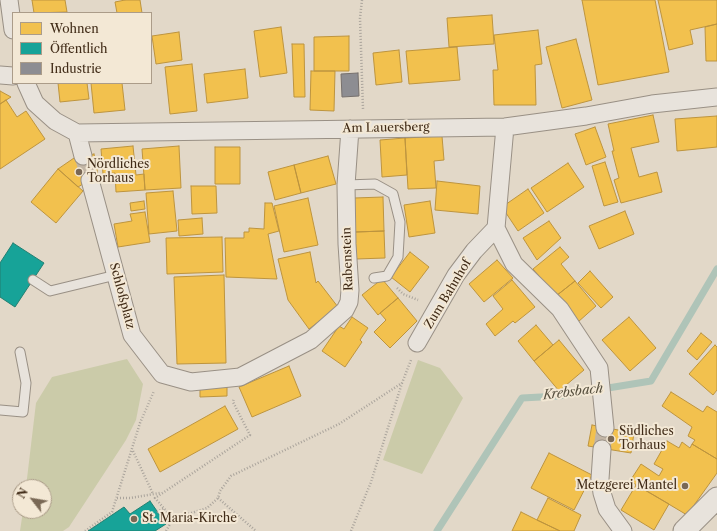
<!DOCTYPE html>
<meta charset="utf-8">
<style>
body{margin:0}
#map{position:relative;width:717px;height:531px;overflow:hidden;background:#e2d8c8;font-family:"Libre Caslon Text",serif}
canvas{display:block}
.legend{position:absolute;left:12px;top:12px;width:140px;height:72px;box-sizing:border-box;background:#f3e8d5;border:1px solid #ab9c89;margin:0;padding:5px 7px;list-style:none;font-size:12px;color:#402b17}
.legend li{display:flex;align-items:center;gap:8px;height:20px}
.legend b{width:20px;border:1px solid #ab9c89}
.north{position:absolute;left:12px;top:479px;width:40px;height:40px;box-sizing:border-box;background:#f3e8d5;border:1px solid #ab9c89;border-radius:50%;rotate:301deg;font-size:11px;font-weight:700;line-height:16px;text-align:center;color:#402b17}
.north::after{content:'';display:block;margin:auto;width:14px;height:18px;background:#796855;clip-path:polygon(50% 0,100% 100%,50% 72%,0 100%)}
</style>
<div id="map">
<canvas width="717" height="531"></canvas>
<ul class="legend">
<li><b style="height:11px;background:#f2c14e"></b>Wohnen</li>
<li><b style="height:11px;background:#17a398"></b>Öffentlich</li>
<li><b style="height:11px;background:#8d8d92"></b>Industrie</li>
</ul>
<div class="north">N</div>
</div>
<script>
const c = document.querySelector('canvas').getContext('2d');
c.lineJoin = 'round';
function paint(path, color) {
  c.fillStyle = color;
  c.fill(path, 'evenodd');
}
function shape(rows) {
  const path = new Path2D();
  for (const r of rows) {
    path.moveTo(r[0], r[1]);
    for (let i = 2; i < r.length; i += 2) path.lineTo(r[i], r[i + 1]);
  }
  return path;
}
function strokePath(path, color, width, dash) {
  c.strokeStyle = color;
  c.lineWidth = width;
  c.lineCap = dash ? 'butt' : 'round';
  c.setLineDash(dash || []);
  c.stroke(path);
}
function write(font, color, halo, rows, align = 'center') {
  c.font = font + ' "Libre Caslon Text",serif';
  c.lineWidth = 4;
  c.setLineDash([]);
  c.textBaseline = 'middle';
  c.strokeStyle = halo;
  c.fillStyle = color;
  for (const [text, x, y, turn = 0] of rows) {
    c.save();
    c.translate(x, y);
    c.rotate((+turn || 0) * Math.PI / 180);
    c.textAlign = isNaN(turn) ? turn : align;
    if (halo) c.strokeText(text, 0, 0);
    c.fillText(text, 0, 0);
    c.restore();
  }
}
paint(shape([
 [127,359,143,384,136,420,126,440,69,527,63,531,20,531,23,511,44,511,44,487,26,487,36,403,52,377],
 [418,360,440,368,463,398,422,474,383,460]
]), '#cbcba9');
const homes = shape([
 [32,0,65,0,67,12,34,13,32,0],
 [125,0,140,0,142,13,117,13,115,2,125,0],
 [582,0,655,0,669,72,598,85,582,0],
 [658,0,717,0,717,24,690,30,693,44,669,50,658,0],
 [492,15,494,44,449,47,447,18,492,15],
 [717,24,717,61,706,61,705,27,717,24],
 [281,27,287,73,260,77,254,31,281,27],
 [538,30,542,64,535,65,536,105,494,105,493,70,498,70,494,35,538,30],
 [179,32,182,60,156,64,152,36,179,32],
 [349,36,349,71,314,71,314,37,349,36],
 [576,39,592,100,562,108,546,47,576,39],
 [292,44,304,44,305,97,294,97,292,44],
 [457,47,460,80,409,84,406,51,457,47],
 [399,50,402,82,376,85,373,53,399,50],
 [192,64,197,111,170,114,165,67,192,64],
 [245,69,248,98,207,103,204,74,245,69],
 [311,71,335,71,334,111,310,110,311,71],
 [58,83,87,83,89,99,60,102,58,83],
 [91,83,122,83,125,110,94,113,91,83],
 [0,91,11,97,0,104,0,91],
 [6,100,17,117,26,111,45,139,0,169,0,104,6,100],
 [653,115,659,142,631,148,639,177,657,172,662,192,621,203,614,180,619,178,612,151,614,151,608,124,653,115],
 [717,116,717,147,677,151,675,119,717,116],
 [595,127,606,157,586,165,575,134,595,127],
 [442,136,444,160,434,161,436,188,408,189,405,138,442,136],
 [405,138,407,175,382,177,380,140,405,138],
 [133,146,136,175,144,174,145,190,116,192,115,173,103,174,101,149,133,146],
 [179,146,181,188,145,190,142,149,179,146],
 [215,147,240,147,240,184,215,184,215,147],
 [94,154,98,175,78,187,58,169,74,158,94,154],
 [328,156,336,184,301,193,294,165,328,156],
 [605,162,618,202,604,206,592,166,605,162],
 [568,163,584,187,547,212,531,188,568,163],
 [294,165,301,193,275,200,268,172,294,165],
 [58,169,83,191,56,223,31,202,58,169],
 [437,181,480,186,478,214,435,210,437,181],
 [191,186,216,186,217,213,192,214,191,186],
 [528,189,544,213,518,231,502,207,528,189],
 [173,191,177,231,149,234,146,193,173,191],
 [383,197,384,231,355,232,354,198,383,197],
 [308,198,318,245,284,252,274,206,308,198],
 [144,201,145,209,131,211,130,203,144,201],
 [430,201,435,233,409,237,404,205,430,201],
 [265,203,272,203,279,231,268,234,277,279,226,277,225,238,244,238,244,232,249,232,249,228,264,229,265,203],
 [625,211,634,234,599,249,589,226,625,211],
 [145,212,150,242,118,247,114,224,132,221,130,214,145,212],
 [202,218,203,234,179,236,178,220,202,218],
 [549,221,561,238,537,260,523,238,549,221],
 [384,231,385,258,356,259,355,232,384,231],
 [222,237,223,272,167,274,166,238,222,237],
 [560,247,569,257,561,264,575,281,556,296,533,269,560,247],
 [310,252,316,283,318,281,338,307,309,329,288,300,278,259,310,252],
 [410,252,429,267,410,292,391,277,410,252],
 [497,260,513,278,484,302,469,284,497,260],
 [590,271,613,297,601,308,578,283,590,271],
 [224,275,226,363,177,364,174,277,224,275],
 [382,279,398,298,378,315,362,295,382,279],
 [512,280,535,307,515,323,513,321,495,336,486,324,503,309,493,296,512,280],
 [575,281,596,306,578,322,556,296,575,281],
 [398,298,417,321,390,348,374,332,386,320,380,313,398,298],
 [352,317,368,328,360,340,362,342,345,367,322,351,339,326,344,329,352,317],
 [629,317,656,348,630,371,602,340,629,317],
 [536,325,553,345,534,361,518,341,536,325],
 [701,333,712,342,697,360,687,351,701,333],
 [559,340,584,370,559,391,534,361,559,340],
 [715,345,717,347,717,390,713,395,689,374,715,345],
 [289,366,301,396,252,417,239,387,289,366],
 [227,381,227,396,200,397,200,382,227,381],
 [671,392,703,412,707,406,717,412,717,459,692,444,695,440,688,436,692,427,662,406,671,392],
 [225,406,238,429,160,472,148,449,225,406],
 [592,425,634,433,631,453,588,446,592,425],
 [667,441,679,448,682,442,690,448,692,444,717,459,717,473,687,515,630,481,641,464,659,476,663,469,654,464,667,441],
 [549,453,592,475,574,510,531,488,549,453],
 [636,485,669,504,654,530,621,510,636,485],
 [548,498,581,515,574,531,560,531,537,520,548,498],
 [521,512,537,520,560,531,512,531,521,512]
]);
paint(homes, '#f2c14e');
strokePath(homes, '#bd943e', 1);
const public = shape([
 [13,243,44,263,15,307,0,297,0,263,13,243],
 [150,501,166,524,155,531,88,531,124,507,130,514,150,501]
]);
paint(public, '#17a398');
strokePath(public, '#237f71', 1);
const industry = shape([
 [358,73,359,96,342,97,341,74,358,73]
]);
paint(industry, '#8d8d92');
strokePath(industry, '#76706d', 1);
strokePath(shape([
 [437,531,522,398,559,396,651,381,717,269]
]), '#afc4b8', 7);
strokePath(shape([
 [83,156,90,180],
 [602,449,605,428]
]), '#c2b5a5', 17, [17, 8]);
const service = shape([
 [346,185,375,184,393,194,400,222,398,257,387,276,374,278],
 [33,280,50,291,116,275],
 [0,410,23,412,26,383,20,352]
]);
const minor = shape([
 [9,0,13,30],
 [0,75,13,76],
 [26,83,35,103,55,121,77,133,505,127,586,116,652,104,717,97],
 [505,127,496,228,514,264,560,309,599,368,605,428],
 [77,133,83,156],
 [90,180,132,335,162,374,191,382,240,377,311,340,345,310,349,302,350,290,347,244,346,185,350,129],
 [417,343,456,275,474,251,496,228],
 [602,449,600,479,602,493,607,509,623,531]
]);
const tertiary = shape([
 [684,531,717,498]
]);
strokePath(service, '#999085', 11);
strokePath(minor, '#999085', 19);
strokePath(tertiary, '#999085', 23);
strokePath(shape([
 [362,0,360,18,363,109],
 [397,288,403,294,418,300],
 [133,451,153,494],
 [117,498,130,498,160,493],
 [218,498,256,531],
 [157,512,165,508],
 [173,519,155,498,250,435,233,402,234,398],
 [85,531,112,512,140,423,154,391],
 [166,531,173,519,207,508,218,498,220,491,231,476,339,424,402,383,411,360],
 [351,531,371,482,402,383]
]), '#aaa49c', 2.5, [1, 2]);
strokePath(service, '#e8e3dc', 9);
strokePath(minor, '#e8e3dc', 17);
strokePath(tertiary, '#e8e3dc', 21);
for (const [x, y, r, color] of [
 [79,172,4,"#796855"],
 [611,439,4,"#796855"],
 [685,486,4,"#796855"],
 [134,519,4,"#796855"]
]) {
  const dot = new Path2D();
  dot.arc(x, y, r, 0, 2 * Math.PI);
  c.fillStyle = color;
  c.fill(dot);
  strokePath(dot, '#f3e8d5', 1.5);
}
write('12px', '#402b17', '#f3e8d5', [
 ["Am Lauersberg",386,128,-1],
 ["Rabenstein",348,259,-92],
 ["Zum Bahnhof",448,294,-59],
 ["Schloßplatz",122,296,75]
]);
write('12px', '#402b17', '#f3e8d5', [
 ["Nördliches",87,165],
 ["Torhaus",87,179],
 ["Südliches",619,432],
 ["Torhaus",619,446],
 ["Metzgerei Mantel",677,486,"right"],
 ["St. Maria-Kirche",142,519]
], 'left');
write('italic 13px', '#564f3e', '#f3e8d5', [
 ["Krebsbach",573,392,-7]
]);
</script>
